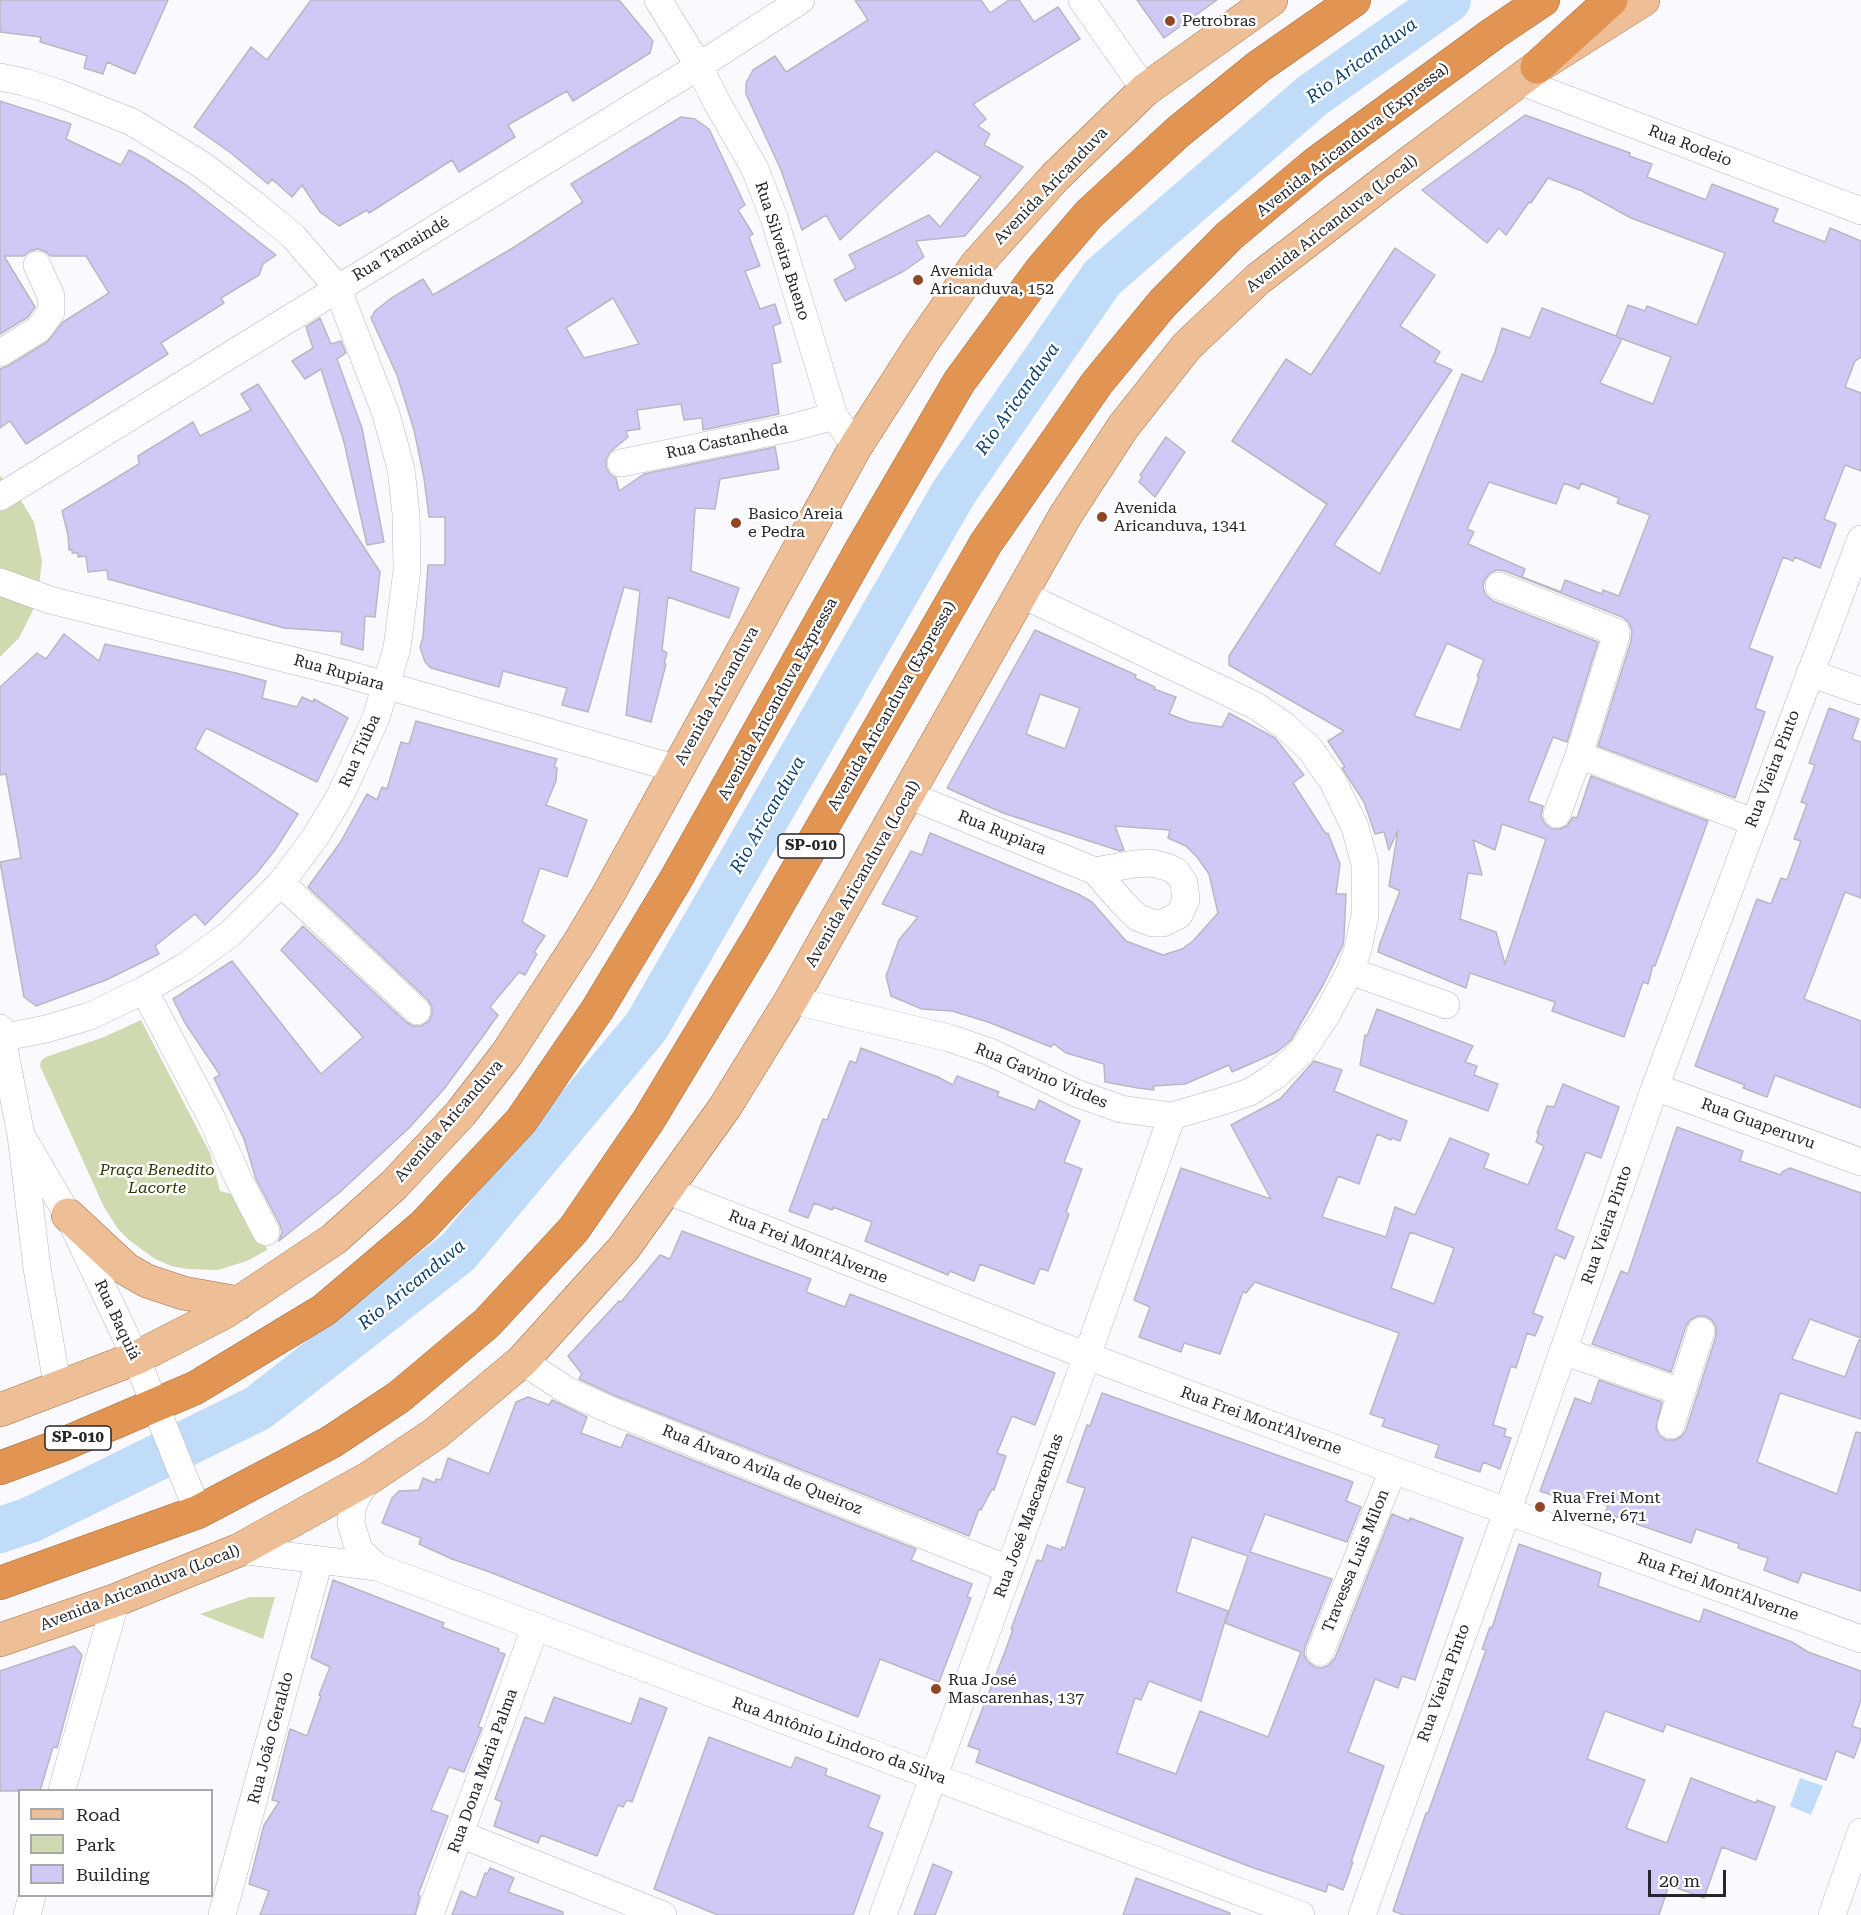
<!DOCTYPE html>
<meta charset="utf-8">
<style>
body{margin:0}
#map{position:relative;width:1861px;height:1915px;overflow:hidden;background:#fafafe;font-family:"Roboto Serif",serif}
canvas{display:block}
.legend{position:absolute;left:18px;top:1789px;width:195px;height:108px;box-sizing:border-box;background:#fff;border:2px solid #a8a8aa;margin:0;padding:8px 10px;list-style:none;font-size:18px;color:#26262a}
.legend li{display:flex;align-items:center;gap:12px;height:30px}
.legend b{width:30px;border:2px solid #a8a8aa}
.scale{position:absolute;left:1648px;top:1870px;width:78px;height:27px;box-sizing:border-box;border:3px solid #26262a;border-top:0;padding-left:8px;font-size:18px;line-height:21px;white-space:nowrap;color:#26262a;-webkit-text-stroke:4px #fff;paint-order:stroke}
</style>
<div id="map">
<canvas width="1861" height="1915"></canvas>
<ul class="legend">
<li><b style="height:8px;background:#eebf97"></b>Road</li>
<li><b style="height:16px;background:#cfdab0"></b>Park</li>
<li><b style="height:16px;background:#d0c8f5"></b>Building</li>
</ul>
<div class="scale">20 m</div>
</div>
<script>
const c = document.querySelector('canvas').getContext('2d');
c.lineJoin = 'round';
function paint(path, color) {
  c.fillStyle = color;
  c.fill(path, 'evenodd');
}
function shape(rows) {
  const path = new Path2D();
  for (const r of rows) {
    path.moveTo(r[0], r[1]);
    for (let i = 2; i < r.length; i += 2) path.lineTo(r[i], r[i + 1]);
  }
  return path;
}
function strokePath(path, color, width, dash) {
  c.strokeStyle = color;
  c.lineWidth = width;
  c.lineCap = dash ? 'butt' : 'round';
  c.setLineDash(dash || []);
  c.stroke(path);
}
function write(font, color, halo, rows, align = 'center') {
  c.font = font + ' "Roboto Serif",serif';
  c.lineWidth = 5;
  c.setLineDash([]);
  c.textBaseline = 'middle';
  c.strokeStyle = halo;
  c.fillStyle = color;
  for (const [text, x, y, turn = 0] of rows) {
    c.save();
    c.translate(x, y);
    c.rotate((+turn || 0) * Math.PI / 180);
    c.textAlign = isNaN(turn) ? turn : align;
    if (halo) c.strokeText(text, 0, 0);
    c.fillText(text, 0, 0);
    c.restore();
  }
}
paint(shape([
 [0,476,13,487,34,522,42,561,37,602,19,638,0,657],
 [141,1020,210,1153,220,1191,239,1196,265,1243,267,1250,247,1261,218,1270,187,1269,171,1266,155,1259,129,1240,118,1229,104,1207,40,1066,41,1061,46,1057,104,1037],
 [250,1597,275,1597,263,1639,200,1614]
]), '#cfdab0');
paint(shape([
 [1800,1778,1823,1786,1811,1815,1790,1806]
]), '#c0dcf8');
strokePath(shape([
 [0,1530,30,1520,258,1408,458,1252,646,1027,954,492,1102,278,1313,95,1448,0]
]), '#c0dcf8', 46);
const building = shape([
 [0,0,168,0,135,74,107,62,103,74,84,68,87,56,40,42,41,37,0,32,0,0],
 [311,0,619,0,653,41,650,53,573,101,567,91,508,125,515,137,459,172,452,160,369,213,367,210,339,226,320,212,302,185,292,197,272,179,268,184,231,153,194,127,251,47,267,60,311,0],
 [855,0,981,0,990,13,1009,0,1019,0,1034,22,1058,7,1080,39,973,104,986,119,978,126,990,134,984,145,1023,167,965,236,916,241,924,257,904,271,845,301,834,280,856,268,849,255,929,215,940,227,981,177,936,151,840,240,826,215,802,230,781,170,746,94,746,83,753,70,775,56,786,72,868,20,855,0],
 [1137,0,1217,0,1164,38,1137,0],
 [0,101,71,124,66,139,121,165,129,150,146,159,189,187,276,255,263,264,259,275,221,298,224,303,161,343,168,354,26,444,10,421,0,428,0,369,8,366,47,342,63,322,109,293,86,256,50,256,46,252,38,249,30,251,24,256,4,256,35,307,28,317,0,334,0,101],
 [1525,115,1630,153,1629,156,1652,164,1647,177,1706,200,1712,184,1778,209,1773,222,1825,242,1830,228,1861,241,1861,357,1855,361,1845,387,1861,393,1861,471,1845,465,1824,519,1836,524,1820,568,1795,557,1793,561,1783,557,1749,648,1773,657,1755,708,1765,712,1735,798,1598,746,1631,641,1632,631,1629,623,1622,617,1505,571,1497,570,1490,573,1484,581,1483,588,1486,595,1493,601,1598,642,1567,742,1553,737,1528,801,1543,806,1541,816,1545,824,1552,829,1560,829,1567,826,1573,817,1577,818,1591,776,1708,821,1655,966,1653,965,1648,984,1643,982,1624,1037,1552,1011,1555,1002,1470,973,1466,988,1378,952,1380,943,1400,891,1389,886,1398,830,1389,850,1384,832,1375,834,1364,802,1342,768,1345,767,1328,741,1344,731,1229,665,1229,656,1327,504,1232,441,1286,359,1311,375,1395,248,1435,275,1400,326,1440,352,1434,362,1452,370,1334,545,1380,574,1462,374,1482,382,1495,352,1502,328,1530,338,1542,308,1616,336,1628,305,1645,311,1647,306,1697,325,1725,253,1631,218,1582,191,1548,178,1531,203,1529,202,1506,235,1499,228,1487,243,1422,190,1525,115],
 [1617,337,1671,357,1653,404,1600,383,1622,339,1617,337],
 [1489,482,1556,504,1564,483,1579,489,1581,483,1619,498,1617,503,1650,515,1619,596,1603,590,1602,594,1565,580,1561,592,1522,577,1525,569,1468,544,1474,532,1467,529,1489,482],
 [1447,643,1484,660,1477,676,1479,677,1460,730,1414,716,1447,643],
 [1502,824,1546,839,1505,964,1496,932,1460,919,1468,873,1482,875,1473,840,1495,850,1502,824],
 [681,117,695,119,709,129,745,205,738,210,753,234,749,237,760,266,745,271,760,309,775,304,781,323,773,326,781,362,772,364,779,414,703,430,702,418,684,420,681,404,637,410,640,429,626,431,628,437,610,452,606,459,606,467,610,474,616,478,619,491,644,474,775,447,779,469,720,479,715,509,695,508,691,571,739,588,729,618,668,597,662,650,667,653,664,664,666,664,651,722,626,715,640,591,624,587,588,712,562,705,567,688,503,671,499,687,431,668,425,662,420,647,423,637,428,565,445,565,445,517,429,517,424,478,414,430,397,375,371,318,375,311,390,299,423,279,433,295,516,246,583,202,571,184,681,117],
 [613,298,639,344,584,358,566,328,613,298],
 [320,318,331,344,341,341,346,353,337,359,362,428,384,542,367,545,344,442,321,369,305,379,292,361,313,348,306,327,320,318],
 [258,384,380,572,375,617,365,616,363,650,341,644,342,632,284,628,108,579,107,570,88,572,86,556,78,557,78,553,72,553,72,550,69,550,68,535,62,511,139,464,138,456,193,422,200,436,251,410,241,394,258,384],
 [1166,437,1185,452,1155,497,1139,482,1142,477,1140,475,1166,437],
 [1035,630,1136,675,1135,678,1155,687,1154,689,1176,697,1169,714,1190,722,1222,727,1229,713,1275,738,1304,775,1293,783,1326,834,1328,833,1340,864,1336,894,1346,894,1344,937,1343,945,1323,985,1291,1040,1277,1052,1232,1072,1229,1065,1185,1084,1153,1086,1154,1090,1138,1088,1105,1082,1104,1064,1066,1053,1054,1044,1051,1047,988,1022,952,1011,922,1009,891,996,886,976,899,940,918,917,882,904,911,851,922,855,930,833,1078,894,1092,902,1126,941,1163,955,1182,949,1193,941,1218,913,1209,874,1197,857,1186,846,1168,838,1170,830,1115,826,1124,850,1120,851,1003,813,947,788,1035,630],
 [1040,694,1080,708,1065,749,1026,734,1040,694],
 [64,634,99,661,105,644,236,673,266,681,262,698,297,707,302,697,313,702,314,699,348,718,317,782,206,728,195,749,298,814,275,850,256,874,205,925,195,914,155,946,159,954,106,980,36,1006,24,997,0,862,21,858,6,774,0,775,0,687,37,653,46,659,64,634],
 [1829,708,1859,719,1852,739,1861,742,1861,898,1845,892,1804,999,1861,1021,1861,1108,1775,1075,1767,1097,1743,1088,1745,1085,1695,1066,1757,899,1771,904,1781,878,1787,880,1801,841,1794,839,1807,804,1801,802,1815,765,1809,763,1829,708],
 [416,721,557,759,554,767,557,768,556,781,546,805,587,820,567,877,540,868,522,922,545,936,534,952,537,954,525,975,519,972,490,1007,498,1015,483,1036,444,1089,409,1128,340,1192,279,1241,282,1232,280,1225,256,1179,244,1139,214,1078,220,1075,185,1023,173,999,232,961,321,1074,363,1037,281,950,303,926,406,1022,413,1026,421,1026,429,1021,432,1014,432,1007,428,1000,308,887,340,843,367,794,377,800,382,787,387,789,401,742,409,744,416,721],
 [1377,1009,1473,1046,1465,1062,1477,1066,1474,1075,1498,1084,1488,1111,1360,1065,1365,1035,1367,1036,1377,1009],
 [861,1048,938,1077,953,1085,957,1076,999,1092,997,1096,1035,1110,1039,1100,1080,1121,1064,1162,1082,1169,1066,1212,1069,1214,1048,1271,1040,1268,1034,1284,980,1264,974,1281,950,1271,948,1275,865,1241,872,1222,833,1207,832,1210,814,1203,808,1218,789,1211,823,1119,827,1120,850,1061,856,1063,861,1048],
 [1314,1061,1342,1070,1334,1091,1407,1121,1400,1141,1392,1138,1391,1140,1377,1134,1359,1184,1338,1176,1322,1217,1386,1237,1395,1207,1415,1215,1450,1138,1489,1154,1484,1168,1528,1185,1544,1146,1536,1142,1539,1133,1537,1133,1547,1106,1554,1107,1563,1084,1619,1107,1601,1158,1586,1152,1556,1229,1574,1237,1565,1259,1555,1254,1533,1313,1543,1317,1535,1336,1527,1333,1516,1368,1511,1366,1499,1404,1493,1425,1506,1429,1504,1436,1511,1438,1500,1469,1483,1462,1480,1472,1435,1457,1439,1445,1382,1426,1385,1419,1370,1414,1399,1333,1255,1282,1246,1293,1243,1292,1220,1354,1184,1343,1181,1352,1139,1337,1150,1307,1134,1300,1181,1168,1271,1199,1231,1125,1280,1099,1314,1061],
 [1410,1232,1454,1248,1434,1304,1391,1288,1410,1232],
 [1677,1127,1743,1151,1740,1161,1781,1175,1782,1172,1790,1168,1861,1193,1861,1338,1810,1319,1792,1359,1845,1377,1859,1340,1861,1340,1861,1419,1780,1393,1757,1462,1837,1494,1856,1432,1861,1433,1861,1591,1802,1572,1798,1583,1764,1570,1768,1558,1738,1548,1739,1544,1696,1529,1691,1543,1605,1513,1608,1506,1565,1492,1563,1499,1540,1491,1575,1398,1591,1404,1599,1380,1662,1402,1656,1428,1659,1435,1666,1440,1675,1440,1682,1436,1686,1430,1716,1336,1716,1327,1712,1320,1705,1316,1698,1316,1690,1320,1686,1326,1671,1372,1592,1344,1621,1271,1628,1274,1677,1127],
 [682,1231,811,1279,806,1292,845,1307,850,1294,1055,1373,1035,1425,1012,1416,997,1453,1006,1456,994,1490,992,1489,981,1510,979,1509,969,1536,616,1396,579,1379,582,1374,568,1356,619,1301,621,1302,660,1255,670,1259,682,1231],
 [1102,1393,1353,1482,1346,1501,1361,1507,1347,1542,1265,1514,1250,1552,1332,1579,1305,1647,1304,1654,1307,1661,1315,1667,1322,1668,1329,1665,1335,1658,1392,1514,1409,1521,1410,1518,1463,1538,1415,1680,1402,1676,1398,1688,1375,1679,1348,1752,1384,1766,1351,1862,1353,1862,1343,1890,1328,1884,1326,1892,1251,1867,976,1762,980,1750,968,1746,1006,1649,1013,1629,1011,1629,1037,1560,1042,1561,1047,1545,1061,1550,1062,1547,1065,1548,1085,1488,1067,1482,1087,1425,1090,1426,1102,1393],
 [1192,1537,1248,1556,1225,1623,1301,1652,1268,1737,1200,1711,1176,1774,1117,1753,1135,1698,1141,1700,1149,1681,1201,1701,1228,1611,1176,1592,1192,1537],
 [528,1397,549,1405,552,1400,587,1417,581,1433,621,1448,627,1434,916,1549,911,1560,972,1584,967,1597,971,1598,939,1682,880,1659,858,1717,487,1571,452,1559,419,1544,421,1538,382,1523,392,1498,399,1491,419,1490,423,1478,435,1483,436,1479,441,1480,448,1458,489,1474,516,1402,528,1397],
 [1519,1544,1601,1573,1598,1586,1700,1622,1704,1609,1792,1642,1808,1652,1861,1671,1861,1700,1852,1726,1861,1729,1861,1738,1854,1758,1836,1751,1826,1780,1666,1724,1663,1732,1605,1711,1587,1759,1645,1780,1626,1828,1667,1843,1691,1778,1756,1803,1757,1800,1775,1807,1756,1860,1722,1847,1704,1898,1669,1885,1659,1915,1404,1915,1393,1911,1426,1813,1428,1813,1486,1650,1482,1649,1490,1627,1492,1628,1519,1544],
 [333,1580,444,1623,442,1627,499,1649,498,1652,505,1654,478,1727,482,1728,464,1772,449,1767,431,1810,448,1816,418,1895,420,1896,415,1915,260,1915,269,1891,249,1884,264,1825,279,1802,272,1800,290,1729,307,1736,321,1696,319,1695,330,1667,311,1658,333,1580],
 [74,1646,82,1655,57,1748,53,1747,40,1791,0,1791,0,1671,74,1646],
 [554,1697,631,1724,640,1698,667,1708,632,1802,627,1800,623,1807,618,1805,597,1856,541,1835,538,1843,494,1826,502,1802,495,1799,525,1717,544,1724,554,1697],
 [709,1737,791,1768,796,1757,827,1769,825,1775,880,1796,868,1827,883,1833,853,1915,718,1915,654,1889,709,1737],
 [933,1864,952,1872,935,1915,914,1915,933,1864],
 [490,1868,514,1878,508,1892,563,1912,563,1915,452,1915,461,1891,476,1898,485,1873,487,1874,490,1868],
 [1136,1878,1230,1913,1230,1915,1123,1915,1136,1878]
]);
paint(building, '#d0c8f5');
strokePath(building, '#b9b7c2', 1.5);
const minor = shape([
 [658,0,699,66,716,101,755,169,774,218,834,416,856,446],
 [1082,0,1145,90],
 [0,77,24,82,56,92,132,122,202,165,255,205,293,236,337,287,386,414,401,469,406,514,407,570,397,648,376,718,340,796,316,836,281,883,231,933,186,966,144,990,90,1016,46,1029,0,1038],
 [1519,81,1861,211],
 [0,353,39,329,51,312,51,296,37,265],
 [621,463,791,428,834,416],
 [0,497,699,66,801,0],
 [0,582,50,600,343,673,677,769],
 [1499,586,1616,632,1616,636,1579,755,1557,814],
 [1810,673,1861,691],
 [1579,755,1753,822],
 [908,795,1095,871,1122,902,1137,917,1152,923,1163,923,1179,915,1186,900,1184,883,1176,871,1167,867,1152,863,1134,864,1095,871],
 [281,883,417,1011],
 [1350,971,1446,1005],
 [144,990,212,1119,237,1176,266,1232],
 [791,1000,949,1038,990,1052,1076,1093,1121,1109,1172,1116,1223,1101,1250,1092,1275,1076,1303,1050,1327,1014,1350,971,1358,949,1365,915,1365,864,1355,827,1333,782,1310,749,1285,726,1256,706,1021,594],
 [0,1028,21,1135,37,1268,58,1389],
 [1655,1087,1861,1162],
 [21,1135,68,1215,136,1358,198,1512],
 [666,1190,1087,1356,1393,1470,1861,1639],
 [1563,1351,1681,1392],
 [522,1361,568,1391,610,1410,1008,1569],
 [1671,1425,1701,1331],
 [369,1478,356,1498,352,1509,351,1523,359,1550,377,1567],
 [239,1550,377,1567,1301,1915],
 [1320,1652,1393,1470],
 [62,1790,116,1600],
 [460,1834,663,1915],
 [27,1915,32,1896],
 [222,1915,319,1561],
 [430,1915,535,1628],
 [883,1915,1087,1356,1172,1116],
 [1362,1915,1517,1484,1655,1087,1861,539],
 [1832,1915,1861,1832]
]);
const major = shape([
 [68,1215,126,1269,147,1281,183,1293,239,1303],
 [0,1410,136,1358,225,1312,334,1239,394,1185,461,1113,506,1055,579,943,609,893,856,446,922,343,977,264,1055,177,1145,90,1271,0],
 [0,1640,116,1600,239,1550,369,1478,436,1433,522,1361,624,1248,725,1107,791,1000,1065,516,1123,427,1187,346,1258,279,1388,179,1537,67,1643,0]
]);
const highway = shape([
 [1537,67,1611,0],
 [0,1468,59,1446,195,1388,324,1310,423,1226,521,1121,597,1010,676,879,861,550,959,382,1041,270,1089,214,1178,132,1258,67,1354,0],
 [0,1583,198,1512,331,1442,399,1397,487,1323,574,1229,648,1121,759,937,986,543,1097,383,1162,304,1229,236,1315,164,1494,33,1543,0]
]);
strokePath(minor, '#b8b7c1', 28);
strokePath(major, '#a06e44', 34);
strokePath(highway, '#a06e44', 34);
strokePath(minor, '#fff', 27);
strokePath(major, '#eebf97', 33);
strokePath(highway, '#e29552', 33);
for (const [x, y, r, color] of [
 [1170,21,6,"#8f4725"],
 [918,280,6,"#8f4725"],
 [1102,517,6,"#8f4725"],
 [736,523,6,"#8f4725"],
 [1540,1507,6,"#8f4725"],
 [936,1689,6,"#8f4725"]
]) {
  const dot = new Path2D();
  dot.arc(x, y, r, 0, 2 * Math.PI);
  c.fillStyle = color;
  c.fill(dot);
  strokePath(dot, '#fff', 2);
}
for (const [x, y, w] of [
 [811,846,66],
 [78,1438,66]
]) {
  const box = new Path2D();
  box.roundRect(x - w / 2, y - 12, w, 24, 4.5);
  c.fillStyle = '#fff';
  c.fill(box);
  strokePath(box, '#26262a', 1.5);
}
write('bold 15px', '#26262a', null, [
 ["SP-010",811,846],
 ["SP-010",78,1438]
]);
write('16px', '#26262a', '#fff', [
 ["Petrobras",1182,21],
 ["Avenida",930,271],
 ["Aricanduva, 152",930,289],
 ["Avenida",1114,508],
 ["Aricanduva, 1341",1114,526],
 ["Basico Areia",748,514],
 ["e Pedra",748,532],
 ["Rua Frei Mont",1552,1498],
 ["Alverne, 671",1552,1516],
 ["Rua José",948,1680],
 ["Mascarenhas, 137",948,1698]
], 'left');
write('16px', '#26262a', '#fff', [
 ["Avenida Aricanduva (Expressa)",1353,140,-38],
 ["Rua Rodeio",1690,146,21],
 ["Avenida Aricanduva",1051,186,-46],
 ["Avenida Aricanduva (Local)",1332,224,-38],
 ["Rua Tamaindé",401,249,-31],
 ["Rua Silveira Bueno",782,251,72],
 ["Rua Castanheda",727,441,-12],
 ["Rua Rupiara",339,673,16],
 ["Avenida Aricanduva",717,696,-61],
 ["Avenida Aricanduva Expressa",778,699,-61],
 ["Avenida Aricanduva (Expressa)",892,706,-60],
 ["Rua Tiúba",360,751,-66],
 ["Rua Vieira Pinto",1773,769,-69],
 ["Rua Rupiara",1002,833,22],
 ["Avenida Aricanduva (Local)",863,874,-60],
 ["Rua Gavino Virdes",1041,1076,23],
 ["Avenida Aricanduva",449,1121,-49],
 ["Rua Guaperuvu",1758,1124,20],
 ["Rua Vieira Pinto",1607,1225,-71],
 ["Rua Frei Mont'Alverne",808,1247,22],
 ["Rua Baquiá",117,1320,65],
 ["Rua Frei Mont'Alverne",1261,1421,20],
 ["Rua Álvaro Avila de Queiroz",762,1470,22],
 ["Rua José Mascarenhas",1029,1516,-70],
 ["Travessa Luis Milon",1356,1561,-68],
 ["Rua Frei Mont'Alverne",1718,1587,20],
 ["Avenida Aricanduva (Local)",140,1588,-21],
 ["Rua Vieira Pinto",1444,1683,-70],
 ["Rua João Geraldo",271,1738,-75],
 ["Rua Antônio Lindoro da Silva",839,1741,20],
 ["Rua Dona Maria Palma",483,1771,-70]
]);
write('italic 16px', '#2e3701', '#fff', [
 ["Praça Benedito",157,1170],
 ["Lacorte",157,1188]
]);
write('italic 18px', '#0a406c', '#fff', [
 ["Rio Aricanduva",1362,61,-36],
 ["Rio Aricanduva",1018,399,-55],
 ["Rio Aricanduva",768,815,-60],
 ["Rio Aricanduva",412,1285,-39]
]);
</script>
